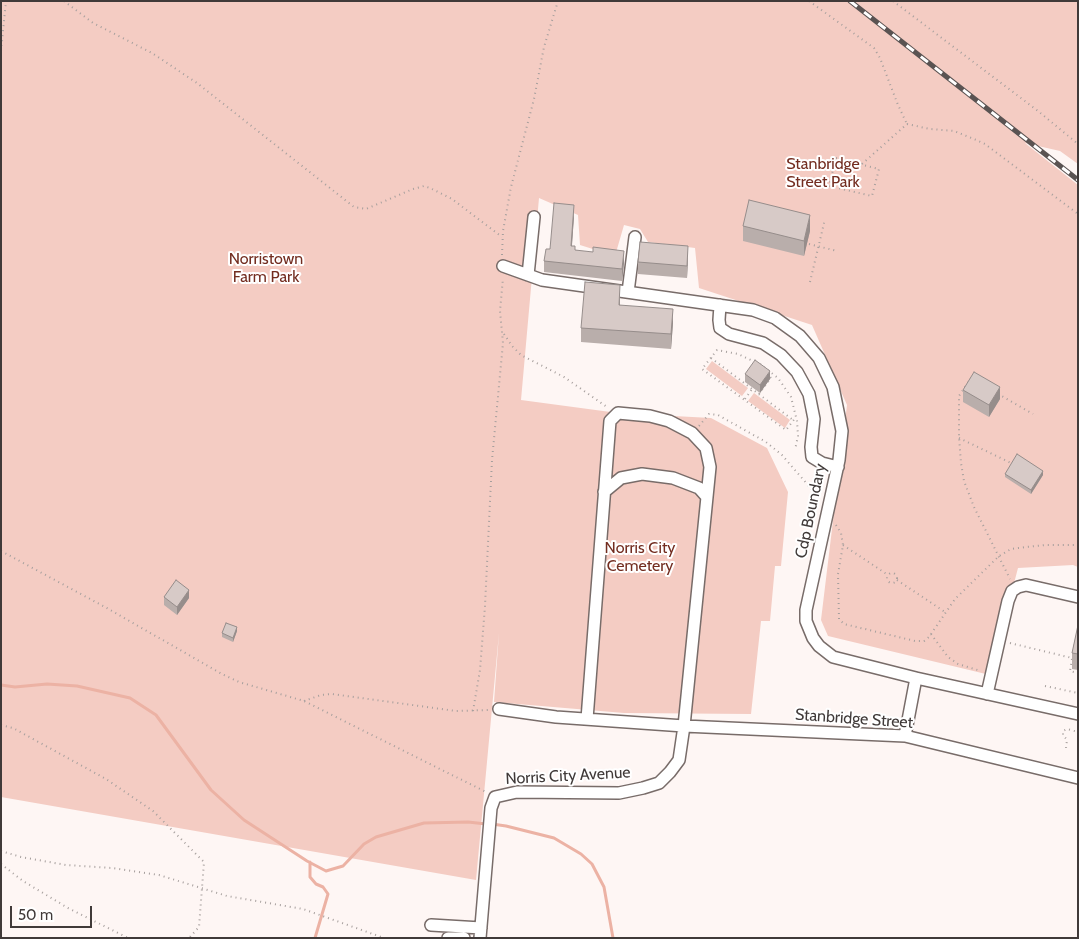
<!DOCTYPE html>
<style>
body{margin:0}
#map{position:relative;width:1079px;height:939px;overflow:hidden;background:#fef6f4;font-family:Cabin,sans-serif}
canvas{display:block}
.frame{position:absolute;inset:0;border:2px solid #403a39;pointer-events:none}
.scale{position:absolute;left:10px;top:906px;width:82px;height:22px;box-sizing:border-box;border:2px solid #403a39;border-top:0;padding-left:6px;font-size:15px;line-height:18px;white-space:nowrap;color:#403a39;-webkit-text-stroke:4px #fff;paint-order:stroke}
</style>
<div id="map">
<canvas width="1079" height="939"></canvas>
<div class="frame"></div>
<div class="scale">50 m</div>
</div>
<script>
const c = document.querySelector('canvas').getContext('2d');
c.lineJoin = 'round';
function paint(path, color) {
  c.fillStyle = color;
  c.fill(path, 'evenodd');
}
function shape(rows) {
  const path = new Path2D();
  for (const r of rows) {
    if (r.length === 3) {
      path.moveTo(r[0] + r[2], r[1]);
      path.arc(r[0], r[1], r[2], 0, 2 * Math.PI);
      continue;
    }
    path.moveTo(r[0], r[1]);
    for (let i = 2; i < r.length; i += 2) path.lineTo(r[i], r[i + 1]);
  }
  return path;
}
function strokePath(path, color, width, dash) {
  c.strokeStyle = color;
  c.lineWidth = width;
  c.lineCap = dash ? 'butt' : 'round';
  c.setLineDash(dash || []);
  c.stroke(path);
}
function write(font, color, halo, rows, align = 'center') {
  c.font = font + ' Cabin,sans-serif';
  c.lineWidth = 4;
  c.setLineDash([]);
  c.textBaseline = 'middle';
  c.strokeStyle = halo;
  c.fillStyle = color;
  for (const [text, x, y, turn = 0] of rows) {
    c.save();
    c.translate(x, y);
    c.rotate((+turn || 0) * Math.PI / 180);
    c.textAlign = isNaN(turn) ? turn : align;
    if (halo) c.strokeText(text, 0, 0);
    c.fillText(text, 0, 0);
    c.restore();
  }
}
paint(shape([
 [1,1,1078,1,1078,164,1060,151,1025,143,1078,185,1078,567,1073,565,1018,568,990,675,828,636,821,620,847,405,812,325,699,288,695,248,648,242,640,229,624,225,615,256,580,245,578,215,539,198,521,400,618,413,711,418,767,448,788,492,781,566,775,566,770,621,761,621,751,714,624,713,494,702,499,633,476,880,1,797],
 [712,361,748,388,742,396,706,369],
 [754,393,790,420,785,428,748,401]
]), '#f4ccc3');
strokePath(shape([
 [1,685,15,687,47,684,77,686,130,698,156,715,211,790,244,820,307,861,326,871,343,866,364,844,376,837,424,823,468,822,486,824],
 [492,824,506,826,554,838,581,854,592,864,604,887,613,938],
 [310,862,310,877,316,884,323,887,328,894,315,938]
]), '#ecb2a4', 3);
const minor = shape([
 [503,266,542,280,753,310,775,318,800,336,819,358,833,387,842,431,839,460,806,610,806,621,813,638,819,646,833,657,916,678,905,736],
 [528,275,534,217],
 [628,292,635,237],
 [720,305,719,320,720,328,729,334,763,343,781,355,797,372,809,394,814,419,811,447,812,457,822,463,838,467],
 [604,492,621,478,642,474,673,478,699,488,707,497],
 [916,678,1078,714],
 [987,694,1008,601,1012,591,1018,587,1026,585,1078,597],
 [499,709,556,717,684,726,905,736,1078,778],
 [431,925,481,928],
 [448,938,464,938],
 [480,938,491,808,495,797,517,792,619,793,643,788,659,783,670,772,679,760,684,726,710,467,706,448,692,433,669,421,650,416,618,413,610,421,587,719]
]);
strokePath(minor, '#786c69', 14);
strokePath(shape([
 [64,1,93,23,152,53,197,83,354,207,366,209,413,189,424,186,430,188,452,199,502,237],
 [809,1,874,48,880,58,898,105,907,124],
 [893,1,1038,111,1078,144],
 [1,51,6,1],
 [907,124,930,129,954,131,974,139,985,144,1078,214],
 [836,158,879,169,872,196,829,186,836,158],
 [862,164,907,124],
 [809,244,837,251],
 [502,255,503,231,511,187,534,99,544,47,558,1],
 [810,282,825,219],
 [504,334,512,346,521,355,564,377,607,407],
 [711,358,793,420],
 [755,362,738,354,717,350,702,369,786,430,796,417],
 [760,364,778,378,791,397,797,421,798,436,795,450],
 [971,378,959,396,959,437,961,463,964,481,974,507,1010,579],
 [759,394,771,378,770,377],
 [998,394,1033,414],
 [745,399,752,389],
 [699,426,709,414,718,415,766,442,782,455,820,499],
 [959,438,1011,463],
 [836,525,841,533,843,545,838,574,839,619,844,624,915,641,924,641,929,637,955,599,999,556,1011,549,1026,547,1046,545,1078,545],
 [843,545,888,575],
 [1,551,105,607,222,674,239,682,304,701,486,792],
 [892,578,5],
 [897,580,945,612],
 [931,634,948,657,958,664,981,671],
 [1010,643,1072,658],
 [1072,659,1070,671,1078,673],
 [1045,686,1078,693],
 [304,701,321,695,332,694,456,711,489,710],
 [473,711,480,670,485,606,492,460,503,343,500,311,503,278],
 [1,725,13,728,106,779,153,811,204,862,199,927,189,938],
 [1066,748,1067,740,1063,735,1063,731,1067,729,1078,732],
 [1,851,21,857,66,865,112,868,159,875,227,896,303,909,384,938],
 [1,864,23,881,68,908,128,938]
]), '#a69f9d', 2, [1, 4]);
strokePath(minor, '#fff', 11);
const rail = shape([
 [850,1,1078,180]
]);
strokePath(rail, '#5a5352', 5);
strokePath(rail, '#fff', 3, [9]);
paint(shape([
 [574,216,572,246,575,250,624,263,622,281,544,272,544,261,550,249],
 [743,226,810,231,804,256,743,241],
 [688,258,687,278,638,274,638,262],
 [620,299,620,305,673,323,671,349,581,342,581,328],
 [745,374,770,379,760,393,745,382],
 [963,390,1000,399,989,417,963,402],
 [1005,474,1043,475,1031,494,1005,477],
 [164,597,189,598,177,615,164,605],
 [1078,625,1078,670,1072,669,1072,653],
 [237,631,233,642,222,637,222,633]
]), '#b9aeab');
paint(shape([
 [574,205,574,216,571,257,571,246],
 [810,215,810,231,804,256,804,241],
 [688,246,688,258,687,278,687,266],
 [624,251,624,263,622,281,622,269],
 [620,285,620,299,619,319,619,305],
 [673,309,673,323,671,349,671,334],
 [770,371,770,379,760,393,760,385],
 [1000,387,1000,399,989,417,989,405],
 [1043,471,1043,475,1031,494,1031,490],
 [189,590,189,598,177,615,177,607],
 [237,627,237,631,233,642,233,638]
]), '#968d8b');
const building = shape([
 [749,200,810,215,804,241,743,226,749,200],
 [554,203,574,205,571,246,575,246,575,250,593,252,593,247,624,251,622,269,544,261,546,249,550,249,554,203],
 [640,242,688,246,687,266,638,262,640,242],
 [585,282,620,285,619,305,673,309,671,334,581,328,585,282],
 [755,360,770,371,760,385,745,374,755,360],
 [974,372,1000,387,989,405,963,390,974,372],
 [1017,454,1043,471,1031,490,1005,474,1017,454],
 [176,580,189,590,177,607,164,597,176,580],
 [226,623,237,627,233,638,222,633,226,623],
 [1078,625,1078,654,1072,653,1078,625]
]);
paint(building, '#d7cac7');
strokePath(building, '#968d8b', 1);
write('16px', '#732d20', '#fff', [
 ["Stanbridge",823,164],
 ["Street Park",823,182],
 ["Norristown",266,259],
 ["Farm Park",266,277],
 ["Norris City",640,548],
 ["Cemetery",640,566]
]);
write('16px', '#403a39', '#fff', [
 ["Cdp Boundary",811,511,-78],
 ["Stanbridge Street",854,719,4],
 ["Norris City Avenue",568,776,-3]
]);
</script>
